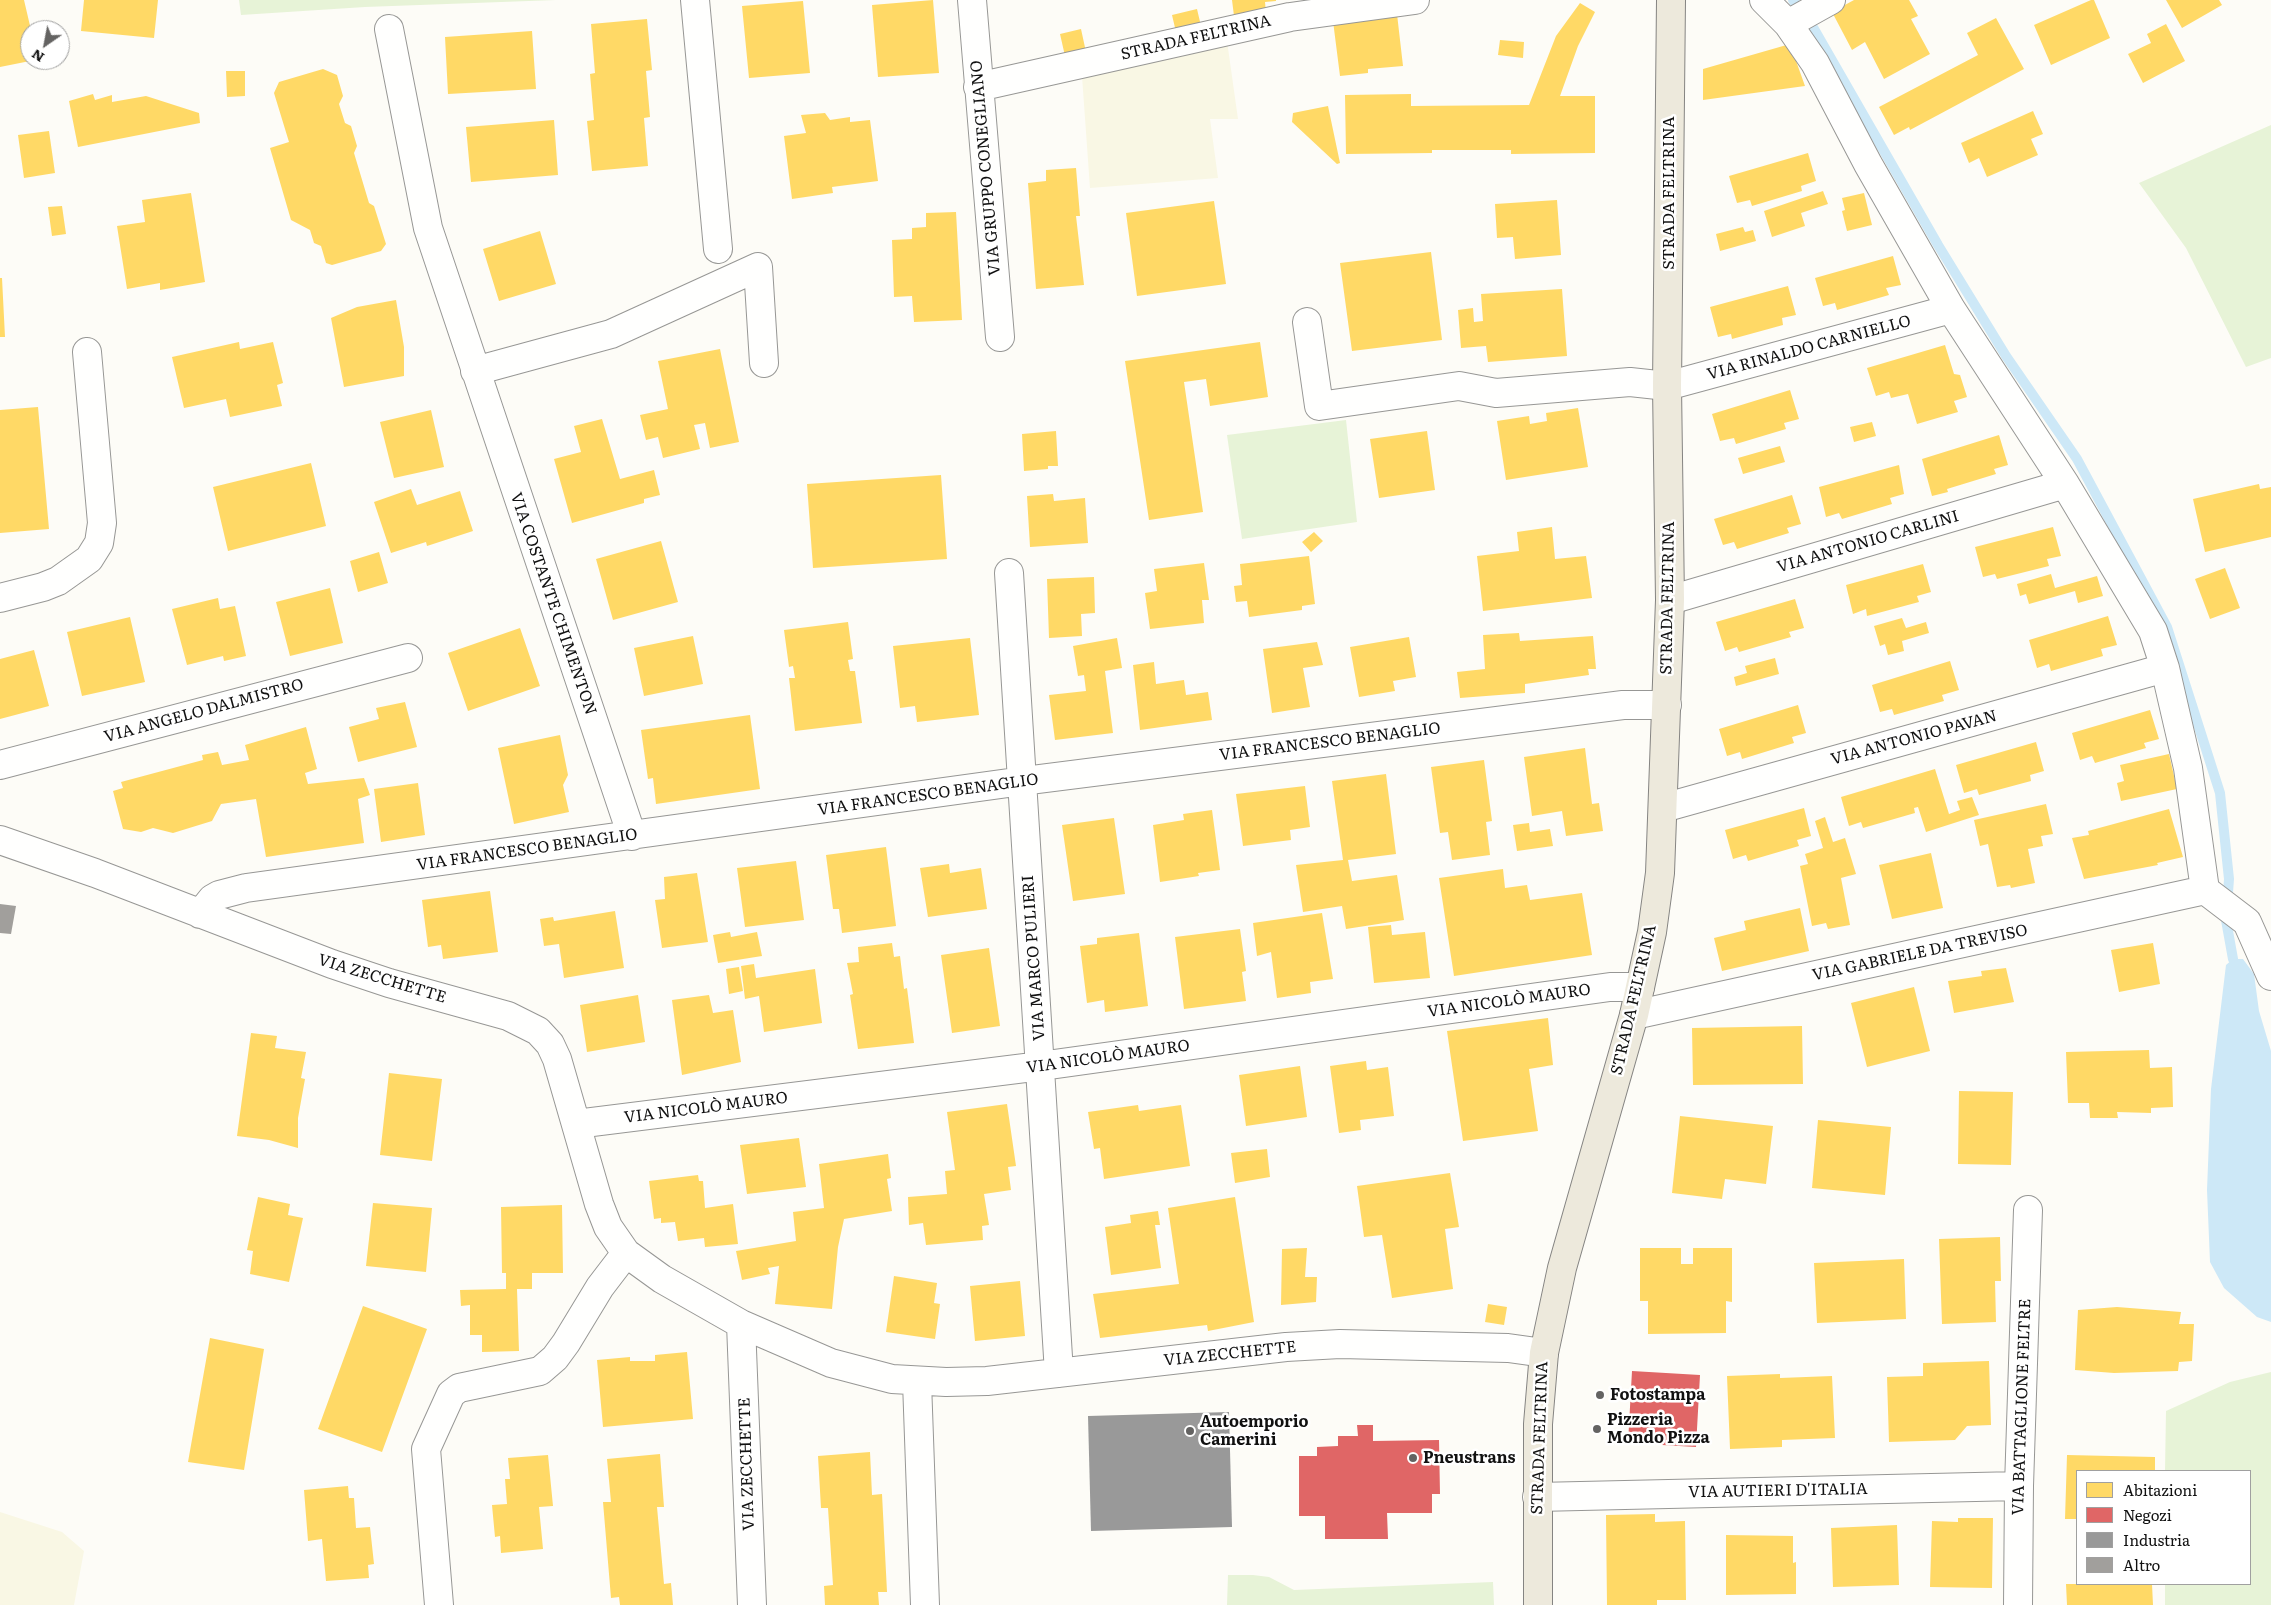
<!DOCTYPE html>
<meta charset="utf-8">
<style>
body{margin:0}
#map{position:relative;width:2271px;height:1605px;overflow:hidden;background:#fdfcf7;font-family:Literata,serif}
canvas{display:block}
.legend{position:absolute;left:2076px;top:1470px;width:175px;height:115px;box-sizing:border-box;background:#fff;border:1px solid #a0a0a0;margin:0;padding:6px 9px;list-style:none;font-size:15px;color:#111}
.legend li{display:flex;align-items:center;gap:10px;height:25px}
.legend b{width:25px;border:1px solid #a0a0a0}
.north{position:absolute;left:20px;top:20px;width:50px;height:50px;box-sizing:border-box;background:#fff;border:1px solid #a0a0a0;border-radius:50%;rotate:213deg;font-size:14px;font-weight:700;line-height:20px;text-align:center;color:#111}
.north::after{content:'';display:block;margin:auto;width:18px;height:22px;background:#646362;clip-path:polygon(50% 0,100% 100%,50% 72%,0 100%)}
</style>
<div id="map">
<canvas width="2271" height="1605"></canvas>
<ul class="legend">
<li><b style="height:14px;background:#ffd966"></b>Abitazioni</li>
<li><b style="height:14px;background:#e06666"></b>Negozi</li>
<li><b style="height:14px;background:#999"></b>Industria</li>
<li><b style="height:14px;background:#a19f9c"></b>Altro</li>
</ul>
<div class="north">N</div>
</div>
<script>
const c = document.querySelector('canvas').getContext('2d');
c.lineJoin = 'round';
function paint(path, color) {
  c.fillStyle = color;
  c.fill(path, 'evenodd');
}
function shape(rows) {
  const path = new Path2D();
  for (const r of rows) {
    path.moveTo(r[0], r[1]);
    for (let i = 2; i < r.length; i += 2) path.lineTo(r[i], r[i + 1]);
  }
  return path;
}
function strokePath(path, color, width, dash) {
  c.strokeStyle = color;
  c.lineWidth = width;
  c.lineCap = dash ? 'butt' : 'round';
  c.setLineDash(dash || []);
  c.stroke(path);
}
function write(font, color, halo, rows, align = 'center') {
  c.font = font + ' Literata,serif';
  c.lineWidth = 5;
  c.setLineDash([]);
  c.textBaseline = 'middle';
  c.strokeStyle = halo;
  c.fillStyle = color;
  for (const [text, x, y, turn = 0] of rows) {
    c.save();
    c.translate(x, y);
    c.rotate((+turn || 0) * Math.PI / 180);
    c.textAlign = isNaN(turn) ? turn : align;
    if (halo) c.strokeText(text, 0, 0);
    c.fillText(text, 0, 0);
    c.restore();
  }
}
paint(shape([
 [1227,41,1238,119,1210,119,1218,178,1090,188,1082,76],
 [0,1512,62,1532,84,1551,74,1605,0,1605]
]), '#f9f7e4');
paint(shape([
 [239,0,556,0,365,7,241,15],
 [2271,125,2271,358,2246,367,2186,248,2139,183],
 [1346,420,1357,522,1242,539,1227,435],
 [2271,1372,2271,1605,2165,1605,2165,1584,2250,1584,2250,1471,2165,1471,2166,1411,2230,1382],
 [1228,1575,1253,1575,1269,1577,1294,1590,1493,1582,1494,1605,1227,1605]
]), '#e7f3d7');
paint(shape([
 [2233,959,2243,959,2254,974,2259,1011,2271,1051,2271,1322,2257,1317,2224,1288,2210,1262,2207,1190,2211,1089,2226,965]
]), '#cde8f7');
paint(shape([
 [0,0,24,0,31,30,30,61,0,67],
 [84,0,158,0,154,38,81,31],
 [933,0,939,73,878,77,872,5],
 [1232,0,1276,0,1276,1,1265,2,1266,12,1234,16],
 [1854,0,1909,0,1918,16,1911,19,1930,54,1884,79,1865,42,1852,50,1832,12],
 [2091,0,2094,0,2110,38,2051,65,2034,25],
 [2166,0,2219,0,2222,5,2182,28],
 [803,1,810,73,749,78,742,6],
 [1580,3,1595,12,1578,46,1560,96,1595,96,1595,153,1511,154,1511,150,1432,150,1432,153,1346,154,1345,95,1411,94,1411,106,1529,105,1556,36],
 [1197,9,1201,26,1176,32,1172,15],
 [1397,14,1403,66,1368,69,1368,73,1340,76,1333,21],
 [1996,18,2024,69,1910,130,1909,127,1894,135,1879,107,1978,55,1967,33],
 [647,19,652,70,646,71,650,117,644,118,648,166,592,171,587,121,594,120,590,74,595,73,591,24],
 [2166,24,2185,61,2143,83,2128,54,2151,43,2147,34],
 [1081,29,1086,52,1065,56,1060,34],
 [532,31,536,89,448,94,445,37],
 [1500,40,1524,42,1523,58,1498,55],
 [1790,44,1805,86,1703,100,1703,69],
 [323,69,337,75,343,96,339,104,345,123,351,126,357,146,354,153,369,203,374,206,386,244,381,251,332,265,326,263,321,246,314,243,310,230,291,220,270,148,289,142,274,93,279,82],
 [226,71,245,71,245,96,227,97],
 [93,94,95,100,112,95,112,102,146,96,199,113,200,123,78,147,69,101],
 [1328,106,1340,163,1337,164,1292,122,1293,113],
 [2033,111,2043,134,2031,139,2038,155,1987,177,1979,158,1969,163,1961,143],
 [825,113,830,120,850,117,850,122,870,120,878,181,832,187,833,193,792,199,784,136,806,133,801,115],
 [554,120,558,175,471,182,466,127],
 [49,131,55,173,24,178,18,135],
 [1808,153,1816,181,1801,186,1802,191,1752,206,1750,200,1737,203,1729,176],
 [1076,168,1080,216,1076,216,1084,285,1036,289,1028,183,1046,181,1046,170],
 [1823,191,1828,204,1801,213,1805,226,1772,237,1764,211],
 [191,193,205,282,160,290,160,283,127,289,117,226,145,222,142,200],
 [1864,193,1872,225,1847,231,1842,211,1845,210,1842,198],
 [1557,200,1561,255,1515,259,1513,237,1497,238,1495,204],
 [1214,201,1226,284,1137,296,1126,213],
 [62,206,66,234,52,236,48,207],
 [956,212,962,320,914,322,912,296,894,297,892,240,912,239,912,228,926,227,926,213],
 [1743,227,1745,232,1753,230,1756,241,1720,251,1716,234],
 [540,231,556,284,499,301,483,249],
 [1431,252,1442,340,1352,351,1340,263],
 [1893,256,1901,285,1886,288,1889,295,1837,310,1835,303,1823,306,1815,278],
 [0,278,2,278,5,337,0,337],
 [1788,286,1796,315,1782,318,1783,325,1732,339,1731,334,1718,337,1710,307],
 [1562,289,1567,356,1488,362,1486,346,1461,348,1458,310,1473,308,1474,322,1483,321,1481,294],
 [396,300,404,347,404,376,344,387,331,318,357,307],
 [239,342,240,349,273,342,283,383,277,385,282,406,230,417,226,399,184,408,172,357],
 [1260,342,1268,397,1210,406,1206,379,1184,382,1203,512,1149,520,1125,361],
 [1945,345,1954,374,1960,375,1967,397,1954,401,1958,412,1917,424,1908,394,1891,398,1889,392,1876,396,1867,368],
 [720,349,739,442,710,448,705,423,694,425,700,449,663,458,658,437,646,440,640,415,668,409,658,361],
 [1790,390,1799,419,1784,423,1786,429,1736,444,1734,438,1720,441,1712,414],
 [38,407,49,529,0,533,0,410],
 [1578,408,1588,467,1506,480,1497,421,1529,416,1530,424,1547,421,1546,413],
 [431,410,444,467,394,478,380,422],
 [602,419,620,479,654,470,660,495,644,499,644,503,572,523,554,459,581,452,574,426],
 [1872,422,1876,436,1854,442,1850,427],
 [1056,431,1058,466,1048,466,1048,469,1024,471,1022,434],
 [1427,431,1435,490,1379,498,1370,439],
 [1999,435,2008,465,1994,469,1996,474,1947,489,1948,492,1932,496,1922,459],
 [1780,446,1785,462,1743,474,1738,458],
 [311,463,326,526,228,551,213,487],
 [1899,465,1904,494,1890,498,1892,504,1842,519,1839,513,1826,517,1819,487],
 [941,475,947,559,813,568,807,484],
 [2259,484,2260,489,2271,487,2271,537,2205,552,2193,499],
 [411,489,417,505,460,491,473,531,427,546,426,542,391,553,374,502],
 [1053,494,1054,501,1085,498,1088,543,1030,547,1027,496],
 [1792,495,1801,524,1787,528,1789,533,1737,549,1734,542,1723,545,1714,519],
 [1552,527,1555,559,1586,556,1592,598,1483,611,1477,556,1519,551,1517,532],
 [2053,527,2061,556,2047,559,2049,566,1997,579,1995,574,1983,577,1975,547],
 [1314,532,1323,541,1311,552,1302,542],
 [661,541,678,602,613,620,596,559],
 [379,552,388,583,358,592,350,561],
 [1309,556,1315,604,1302,606,1302,610,1249,617,1247,601,1236,602,1234,586,1242,585,1240,564],
 [1204,563,1209,600,1202,600,1204,623,1150,629,1145,593,1157,591,1154,569],
 [1923,564,1931,592,1917,596,1919,602,1867,616,1866,609,1853,614,1846,585],
 [2225,568,2240,608,2210,619,2195,579],
 [2051,574,2055,588,2097,576,2103,596,2078,603,2075,591,2029,604,2026,594,2020,596,2017,584],
 [1094,577,1095,613,1081,614,1082,636,1049,638,1047,579],
 [330,588,343,643,290,656,276,602],
 [218,598,220,609,235,606,246,656,224,661,223,656,187,665,172,609],
 [1795,599,1804,628,1789,632,1791,637,1739,652,1737,647,1725,651,1716,622],
 [2108,616,2117,645,2101,649,2103,656,2051,671,2049,664,2037,668,2029,640],
 [130,617,145,682,82,696,67,632],
 [1902,618,1906,628,1926,622,1929,633,1902,641,1904,651,1888,655,1885,644,1880,646,1874,626],
 [848,622,853,659,848,660,850,671,855,671,862,723,795,731,789,678,795,678,793,666,789,667,784,630],
 [520,628,540,686,468,711,448,653],
 [1519,633,1520,641,1593,636,1596,669,1588,669,1589,675,1525,684,1525,693,1460,698,1457,672,1485,669,1483,635],
 [693,636,703,684,644,696,634,648],
 [1409,637,1416,677,1393,681,1395,691,1359,697,1350,647],
 [970,638,979,715,917,722,915,706,900,708,893,646],
 [1117,638,1122,668,1105,671,1113,733,1055,740,1049,695,1086,691,1084,675,1078,676,1073,646],
 [1317,642,1323,665,1303,668,1310,707,1272,713,1263,649],
 [34,650,49,706,0,719,0,659],
 [1775,658,1779,674,1736,686,1734,677,1747,673,1745,666],
 [1950,661,1959,690,1942,695,1944,701,1894,715,1892,709,1880,712,1872,685],
 [1154,662,1156,684,1184,680,1186,695,1208,692,1212,720,1140,730,1133,665],
 [405,702,417,747,358,762,349,727,379,719,376,708],
 [1798,705,1806,733,1792,737,1794,743,1742,759,1740,752,1727,756,1719,729],
 [2150,710,2159,739,2144,743,2146,748,2095,763,2092,756,2080,760,2072,733],
 [750,715,760,789,656,804,653,778,648,779,641,730],
 [306,727,317,769,305,773,308,784,364,778,370,795,358,799,364,843,266,857,256,799,221,804,212,821,173,833,153,828,141,832,123,829,113,791,123,788,121,782,203,760,202,755,218,752,222,765,249,760,245,745],
 [560,735,568,775,563,785,569,812,514,824,498,748],
 [2036,742,2044,771,2030,775,2031,781,1979,795,1977,789,1964,793,1956,765],
 [1585,748,1592,804,1599,803,1603,831,1566,836,1562,811,1532,816,1524,757],
 [2169,754,2177,789,2121,801,2117,783,2124,781,2120,765],
 [1484,760,1492,821,1486,822,1490,855,1452,860,1448,832,1440,833,1431,767],
 [1935,769,1949,814,1960,810,1957,801,1972,797,1979,815,1926,832,1918,807,1914,808,1915,813,1863,828,1861,822,1849,826,1841,797],
 [1386,774,1396,854,1348,860,1352,881,1397,875,1404,920,1346,929,1342,906,1303,912,1296,865,1343,860,1332,781],
 [418,783,425,835,381,842,374,789],
 [1305,786,1310,827,1290,830,1291,840,1243,846,1236,794],
 [2046,804,2053,834,2041,836,2043,846,2028,849,2035,883,2011,888,2010,885,1997,887,1988,844,1980,846,1974,820],
 [1804,808,1811,836,1797,840,1799,846,1748,861,1746,855,1733,859,1725,830],
 [2169,809,2183,857,2157,863,2158,865,2084,879,2072,838,2089,835,2088,831],
 [1212,810,1220,870,1198,873,1199,876,1160,882,1153,825,1184,820,1183,814],
 [1825,817,1833,842,1845,838,1856,874,1841,878,1850,925,1828,929,1826,923,1812,926,1800,866,1808,864,1805,854,1823,848,1815,821],
 [1114,818,1125,894,1073,901,1062,825],
 [1529,823,1530,832,1550,829,1553,846,1517,851,1513,825],
 [886,847,896,926,842,933,839,909,833,909,826,855],
 [1931,853,1943,908,1892,919,1879,865],
 [796,861,804,920,745,927,737,868],
 [949,864,950,873,981,868,987,909,928,917,920,868],
 [1503,869,1505,888,1527,885,1530,900,1582,893,1592,955,1454,976,1439,878],
 [697,873,708,942,662,948,655,900,665,899,664,877],
 [490,891,498,952,443,959,441,945,428,947,422,900],
 [1800,908,1809,951,1722,971,1714,938,1746,930,1744,921],
 [615,911,624,968,564,978,559,944,544,946,540,919,553,917,554,921],
 [1322,913,1333,979,1310,982,1311,993,1277,998,1271,952,1257,956,1253,923],
 [1391,925,1392,935,1425,932,1430,978,1374,983,1368,927],
 [1240,929,1246,971,1242,972,1246,1001,1184,1009,1175,937],
 [730,932,731,937,757,932,762,956,718,963,713,935],
 [1139,933,1148,1006,1105,1012,1104,1000,1087,1003,1080,946,1097,944,1097,938],
 [892,943,894,957,900,956,904,989,907,988,914,1043,858,1049,850,995,853,994,847,963,859,962,858,947],
 [2153,943,2160,984,2119,992,2111,950],
 [989,948,1000,1026,952,1033,941,955],
 [754,964,756,978,815,969,822,1023,764,1032,759,996,745,999,741,966],
 [739,967,743,991,729,994,726,969],
 [2006,968,2014,1002,1954,1013,1948,981,1982,976,1981,971],
 [1914,987,1930,1051,1867,1067,1851,1003],
 [638,995,645,1042,587,1052,580,1005],
 [709,995,713,1013,733,1010,741,1062,682,1075,672,1000],
 [1548,1018,1553,1065,1529,1069,1538,1131,1463,1141,1447,1031],
 [1802,1026,1803,1084,1693,1085,1692,1028],
 [251,1033,277,1036,275,1048,306,1052,301,1078,305,1079,298,1118,298,1148,269,1140,237,1136],
 [2149,1050,2150,1068,2172,1067,2173,1107,2151,1108,2151,1113,2117,1112,2118,1118,2090,1118,2089,1103,2068,1103,2066,1052],
 [1366,1061,1367,1070,1388,1067,1394,1116,1360,1120,1361,1130,1339,1133,1330,1066],
 [1300,1066,1307,1117,1246,1126,1239,1075],
 [389,1073,442,1079,432,1161,380,1155],
 [1959,1091,2013,1092,2011,1165,1958,1164],
 [1007,1104,1016,1166,1008,1167,1011,1190,984,1194,989,1225,982,1226,983,1240,926,1245,923,1223,909,1225,908,1197,947,1194,945,1171,955,1170,947,1112],
 [1138,1105,1139,1111,1181,1105,1190,1166,1104,1179,1100,1148,1094,1149,1088,1112],
 [1680,1116,1773,1126,1766,1184,1725,1179,1722,1199,1672,1193],
 [1818,1120,1891,1127,1885,1195,1812,1188],
 [799,1138,806,1187,747,1194,740,1145],
 [1267,1149,1270,1177,1235,1183,1231,1153],
 [888,1154,891,1178,887,1179,892,1211,844,1219,838,1247,832,1309,775,1304,779,1266,768,1268,770,1274,742,1280,736,1251,796,1241,793,1212,824,1208,819,1164],
 [1450,1173,1459,1227,1445,1229,1453,1289,1392,1298,1382,1235,1364,1237,1357,1186],
 [698,1175,699,1181,703,1181,705,1208,733,1204,738,1244,705,1247,704,1238,678,1241,675,1222,661,1223,661,1218,654,1219,649,1181],
 [258,1197,290,1204,288,1215,303,1218,289,1282,250,1274,253,1251,247,1250],
 [1235,1197,1254,1322,1208,1331,1207,1325,1100,1338,1093,1294,1179,1284,1168,1208],
 [373,1203,432,1208,426,1272,366,1266],
 [562,1205,563,1273,532,1273,532,1289,517,1289,519,1351,482,1352,482,1335,470,1335,470,1305,461,1306,460,1290,506,1289,506,1273,502,1273,501,1207],
 [1158,1211,1160,1225,1155,1225,1161,1268,1111,1275,1105,1227,1131,1223,1130,1215],
 [2000,1237,2001,1281,1995,1281,1996,1322,1942,1324,1939,1239],
 [1307,1248,1305,1277,1317,1277,1316,1302,1281,1305,1282,1249],
 [1640,1248,1681,1248,1681,1264,1693,1264,1693,1248,1732,1248,1732,1302,1726,1301,1726,1333,1648,1334,1648,1301,1640,1301],
 [1904,1259,1906,1319,1817,1323,1814,1263],
 [894,1276,937,1283,934,1303,940,1304,935,1339,886,1332],
 [1020,1281,1025,1336,975,1341,970,1286],
 [1488,1304,1507,1307,1504,1325,1485,1322],
 [363,1306,427,1329,382,1452,318,1429],
 [2117,1307,2181,1312,2179,1324,2194,1324,2192,1361,2179,1362,2178,1371,2114,1373,2075,1370,2078,1310],
 [210,1338,264,1349,244,1470,188,1462],
 [687,1352,693,1419,603,1427,597,1360,630,1357,630,1361,655,1361,655,1355],
 [1989,1361,1991,1425,1967,1426,1955,1440,1889,1442,1887,1377,1923,1376,1923,1363],
 [1780,1374,1780,1378,1832,1376,1835,1438,1782,1440,1782,1447,1730,1449,1727,1376],
 [870,1452,872,1495,882,1494,887,1592,878,1592,879,1605,825,1605,824,1586,833,1585,828,1508,821,1508,818,1456],
 [660,1454,664,1507,657,1507,664,1584,671,1583,673,1605,620,1605,619,1597,611,1598,603,1502,611,1502,607,1459],
 [548,1455,553,1506,539,1507,543,1549,501,1553,500,1536,495,1537,492,1505,507,1504,505,1479,510,1479,508,1458],
 [2067,1455,2155,1457,2155,1471,2077,1471,2077,1519,2065,1519],
 [348,1486,349,1498,354,1498,356,1528,370,1527,374,1564,368,1565,369,1578,326,1581,322,1539,308,1541,304,1490],
 [1655,1514,1655,1522,1685,1521,1686,1600,1657,1600,1657,1605,1607,1605,1606,1515],
 [1958,1518,1993,1518,1992,1588,1930,1587,1932,1521,1958,1522],
 [1897,1525,1899,1585,1833,1587,1831,1528],
 [1726,1535,1793,1536,1793,1563,1796,1562,1796,1594,1726,1595],
 [2066,1584,2152,1584,2153,1605,2067,1605]
]), '#ffd966');
paint(shape([
 [1632,1371,1700,1375,1696,1447,1628,1443],
 [1357,1425,1373,1425,1373,1441,1439,1440,1440,1494,1432,1494,1432,1513,1387,1513,1388,1539,1325,1539,1325,1516,1299,1516,1299,1456,1317,1456,1317,1447,1338,1446,1338,1436,1358,1436]
]), '#e06666');
paint(shape([
 [1229,1412,1232,1527,1091,1531,1088,1416]
]), '#999');
strokePath(shape([
 [1793,0,1814,29,1938,245,2006,356,2077,459,2167,627,2220,793,2229,879,2226,920,2233,959]
]), '#cde8f7', 10);
paint(shape([
 [0,904,16,906,11,934,0,933]
]), '#a19f9c');
const street = shape([
 [695,0,718,249],
 [972,0,1000,337],
 [1764,0,1788,24,1815,63,1868,164,1951,309,2065,484,2153,631,2165,668,2188,768,2205,890,2247,922,2271,976],
 [1788,24,1831,0],
 [389,29,428,228,632,836],
 [978,87,1290,17,1415,0],
 [1307,322,1319,406,1459,386,1496,393,1630,382,1667,386,1951,309],
 [475,371,611,334,758,267,764,363],
 [1009,573,1059,1373],
 [0,598,43,587,58,581,89,559,99,543,102,523,87,352],
 [1670,600,2065,484],
 [0,765,408,658],
 [1663,808,2165,668],
 [0,840,95,873,332,964,389,983,508,1016,538,1031,550,1044,557,1059,599,1204,608,1227,626,1253,662,1279,741,1324,831,1363,892,1379,946,1382,987,1381,1286,1347,1340,1344,1508,1348,1544,1353],
 [200,914,212,899,219,895,246,888,1023,781,1623,705,1667,705],
 [1634,1015,2205,890],
 [576,1124,1041,1066,1610,987,1640,987],
 [741,1324,752,1605],
 [917,1382,925,1605],
 [1537,1497,2019,1486],
 [439,1605,426,1449,451,1394,459,1388,540,1371,555,1358,566,1343,600,1287,626,1253],
 [2018,1605,2019,1486,2028,1210]
]);
const primary = shape([
 [1538,1605,1538,1424,1544,1353,1562,1268,1634,1015,1652,932,1660,873,1670,600,1667,386,1671,0]
]);
strokePath(street, '#979795', 30);
strokePath(primary, '#858482', 30);
strokePath(street, '#fffffe', 28);
strokePath(primary, '#ede9dc', 28);
for (const [x, y, r, color] of [
 [1600,1395,5,"#646362"],
 [1597,1429,5,"#646362"],
 [1190,1431,5,"#646362"],
 [1413,1458,5,"#646362"]
]) {
  const dot = new Path2D();
  dot.arc(x, y, r, 0, 2 * Math.PI);
  c.fillStyle = color;
  c.fill(dot);
  strokePath(dot, '#fff', 2);
}
write('16px', '#111', '#fff', [
 ["STRADA FELTRINA",1196,38,-13],
 ["VIA GRUPPO CONEGLIANO",986,168,-95],
 ["STRADA FELTRINA",1669,193,-90],
 ["VIA RINALDO CARNIELLO",1809,348,-15],
 ["VIA ANTONIO CARLINI",1868,542,-16],
 ["STRADA FELTRINA",1668,598,-89],
 ["VIA COSTANTE CHIMENTON",553,604,71],
 ["VIA ANGELO DALMISTRO",204,711,-15],
 ["VIA ANTONIO PAVAN",1914,738,-15],
 ["VIA FRANCESCO BENAGLIO",1330,742,-7],
 ["VIA FRANCESCO BENAGLIO",928,795,-8],
 ["VIA FRANCESCO BENAGLIO",527,850,-8],
 ["VIA GABRIELE DA TREVISO",1920,953,-12],
 ["VIA MARCO PULIERI",1034,958,-94],
 ["VIA ZECCHETTE",382,979,17],
 ["STRADA FELTRINA",1634,1000,-77],
 ["VIA NICOLÒ MAURO",1509,1001,-8],
 ["VIA NICOLÒ MAURO",1108,1057,-8],
 ["VIA NICOLÒ MAURO",706,1108,-7],
 ["VIA ZECCHETTE",1230,1354,-6],
 ["VIA BATTAGLIONE FELTRE",2022,1407,-88],
 ["STRADA FELTRINA",1540,1438,-88],
 ["VIA ZECCHETTE",747,1464,-92],
 ["VIA AUTIERI D'ITALIA",1778,1491,-1]
]);
write('bold 16px', '#111', '#fff', [
 ["Fotostampa",1610,1395],
 ["Pizzeria",1607,1420],
 ["Mondo Pizza",1607,1438],
 ["Autoemporio",1200,1422],
 ["Camerini",1200,1440],
 ["Pneustrans",1423,1458]
], 'left');
</script>
